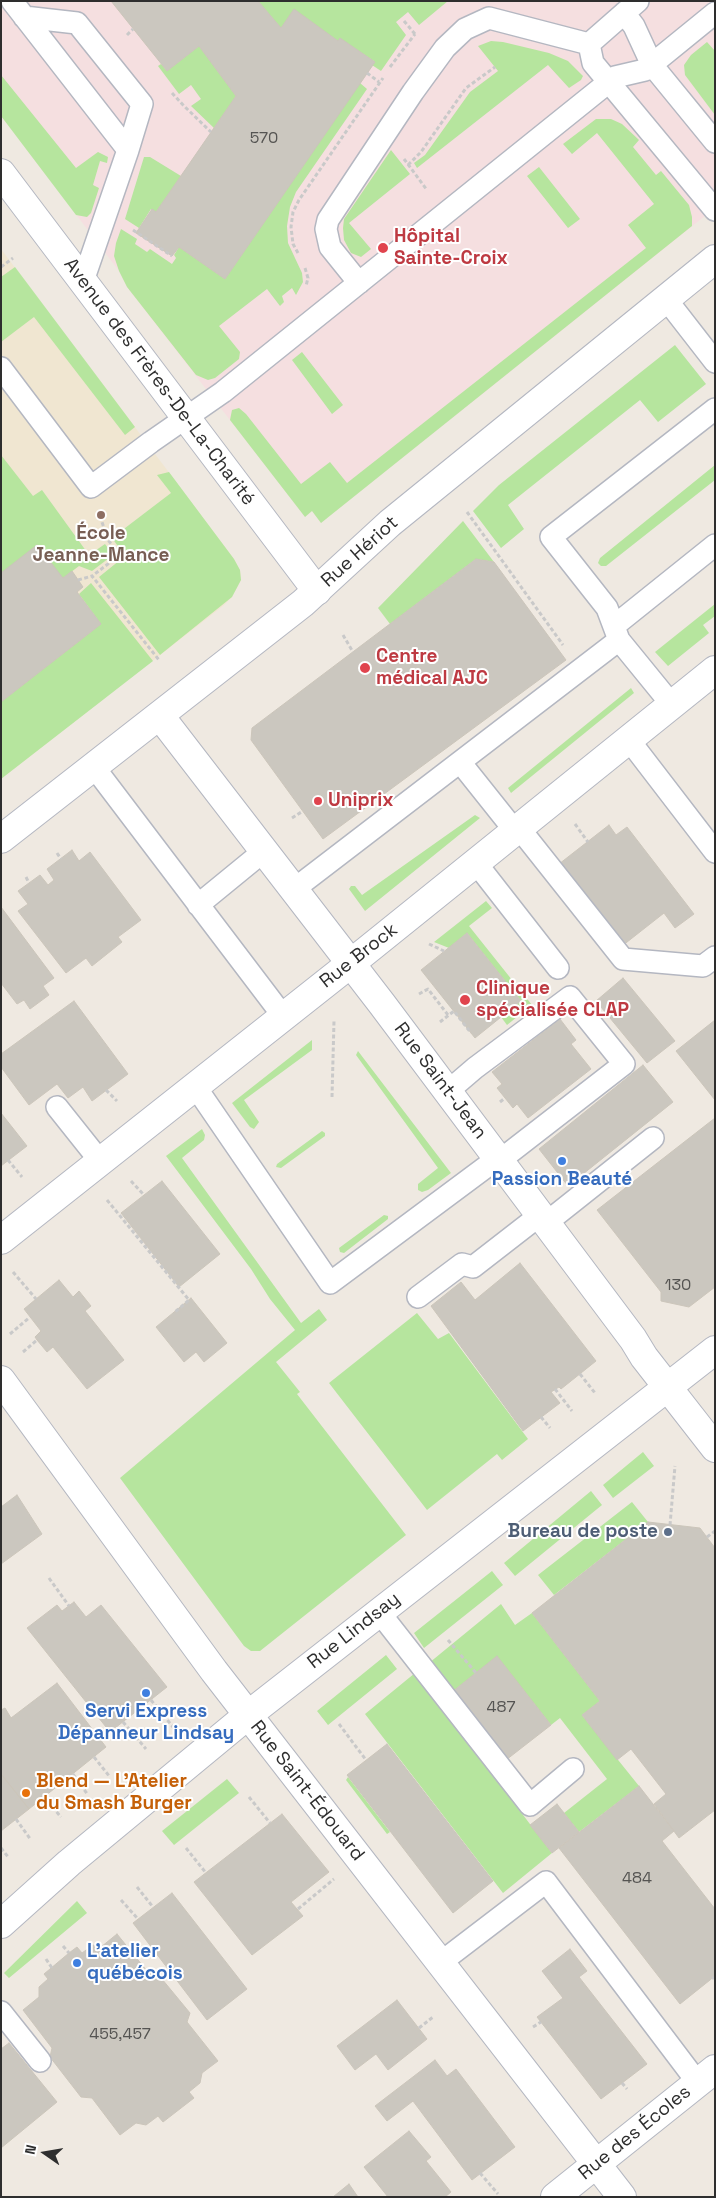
<!DOCTYPE html>
<meta charset="utf-8">
<style>
body{margin:0}
#map{position:relative;width:716px;height:2198px;overflow:hidden;background:#efe9e1;font-family:"Space Grotesk",sans-serif}
canvas{display:block}
.frame{position:absolute;inset:0;border:2px solid #2e2e2e;pointer-events:none}
.north{position:absolute;left:20px;top:2128px;width:50px;height:50px;-webkit-text-stroke:4px #fff;paint-order:stroke;rotate:283deg;font-size:14px;font-weight:700;line-height:20px;text-align:center;color:#2e2e2e}
.north::after{content:'';display:block;margin:auto;width:18px;height:22px;background:#2e2e2e;clip-path:polygon(50% 0,100% 100%,50% 72%,0 100%)}
</style>
<div id="map">
<canvas width="716" height="2198"></canvas>
<div class="frame"></div>
<div class="north">N</div>
</div>
<script>
const c = document.querySelector('canvas').getContext('2d');
c.lineJoin = 'round';
function paint(path, color) {
  c.fillStyle = color;
  c.fill(path, 'evenodd');
}
function shape(rows) {
  const path = new Path2D();
  for (const r of rows) {
    path.moveTo(r[0], r[1]);
    for (let i = 2; i < r.length; i += 2) path.lineTo(r[i], r[i + 1]);
  }
  return path;
}
function strokePath(path, color, width, dash) {
  c.strokeStyle = color;
  c.lineWidth = width;
  c.lineCap = dash ? 'butt' : 'round';
  c.setLineDash(dash || []);
  c.stroke(path);
}
function write(font, color, halo, rows, align = 'center') {
  c.font = font + ' "Space Grotesk",sans-serif';
  c.lineWidth = 4;
  c.setLineDash([]);
  c.textBaseline = 'middle';
  c.strokeStyle = halo;
  c.fillStyle = color;
  for (const [text, x, y, turn = 0] of rows) {
    c.save();
    c.translate(x, y);
    c.rotate((+turn || 0) * Math.PI / 180);
    c.textAlign = isNaN(turn) ? turn : align;
    if (halo) c.strokeText(text, 0, 0);
    c.fillText(text, 0, 0);
    c.restore();
  }
}
paint(shape([
 [1,249,234,559,240,570,241,580,232,597,223,606,1,779]
]), '#f0e6d1');
paint(shape([
 [1,1,715,1,715,208,321,523,312,511,305,517,127,287,119,271,1,116]
]), '#f5dfe0');
paint(shape([
 [258,1,448,1,419,25,408,12,396,22,406,35,381,71,372,65,374,61,340,39,338,41,294,10,281,28],
 [491,41,503,42,549,53,568,61,583,76,581,80,569,88,548,65,417,168,414,163,425,155,470,92,498,71,478,46],
 [707,42,715,51,715,115,685,75,684,65,691,55],
 [199,46,236,96,214,128,191,106,201,99,191,85,179,94,158,66,161,64,167,71],
 [1,75,76,168,98,152,108,157,107,163,100,161,93,185,99,188,91,213,87,217,76,215,1,116],
 [360,83,367,89,296,192,290,207,287,226,288,243,302,273,303,282,296,295,292,288,282,296,284,302,280,306,267,289,219,326,240,352,239,359,215,378,208,380,196,375,127,287,119,271,114,256,116,243,121,229,137,239,135,244,147,252,150,249,172,264,176,258,174,255,179,247,225,279],
 [596,119,611,119,622,124,639,140,633,147,656,175,661,171,689,205,692,217,692,226,321,523,312,511,305,517,230,420,232,410,239,408,246,414,301,484,330,462,347,483,646,248,628,225,654,204,597,133,572,154,563,144],
 [391,150,410,174,349,223,371,249,361,257,351,253,344,240,343,228,344,219],
 [144,157,150,157,181,176,156,212,151,209,139,228,125,219],
 [539,167,580,219,568,228,527,176],
 [15,267,135,427,125,435,34,317,1,342,1,277],
 [675,345,706,384,658,422,640,400,508,505,524,529,501,548,473,511,499,485],
 [302,352,343,405,332,414,292,360],
 [1,455,33,496,42,490,89,555,105,544,113,555,92,571,79,566,63,578,1,573],
 [715,465,715,480,606,566,601,566,598,563,600,558],
 [169,472,234,559,240,570,241,580,232,597,160,655,99,577,125,556,112,538,171,493,157,475],
 [463,521,494,562,476,559,390,624,378,608],
 [91,583,153,661,1,779,1,702,101,624,79,594],
 [715,604,715,616,703,625,709,633,668,666,655,652],
 [631,688,634,693,511,793,508,788],
 [475,815,480,818,365,911,349,889,351,886,355,886,362,895],
 [486,901,492,908,469,926,532,1005,507,1025,501,1017,521,1001,467,933,449,948,434,942],
 [312,1040,312,1050,244,1100,259,1122,254,1129,250,1127,232,1103],
 [358,1051,451,1173,428,1190,422,1192,418,1190,418,1184,438,1168,356,1055],
 [202,1129,205,1135,204,1140,182,1158,301,1323,319,1309,327,1320,276,1362,300,1392,297,1394,406,1535,260,1651,251,1651,244,1646,120,1478,295,1330,270,1299,251,1269,166,1156],
 [322,1131,325,1133,325,1136,281,1168,276,1167,277,1164],
 [384,1215,388,1216,388,1219,344,1253,340,1252,339,1248],
 [417,1313,438,1339,449,1333,528,1439,502,1460,497,1454,427,1510,329,1383],
 [643,1452,654,1466,613,1498,603,1485],
 [591,1491,602,1505,515,1576,504,1563],
 [632,1502,648,1522,554,1595,538,1575],
 [492,1571,503,1585,424,1648,414,1633],
 [501,1604,515,1625,532,1613,600,1701,582,1715,639,1786,579,1832,564,1813,607,1779,560,1718,551,1725,497,1657,452,1692,429,1663],
 [386,1655,397,1669,328,1725,317,1711],
 [415,1673,552,1853,503,1893,365,1714],
 [348,1777,390,1832,387,1834,346,1780],
 [227,1779,239,1793,174,1845,162,1831],
 [77,1901,87,1913,9,1978,4,1973]
]), '#b6e59e');
const building = shape([
 [111,1,258,1,281,28,294,9,338,41,340,38,375,62,225,279,179,247,172,256,136,233,152,209,156,212,236,96,199,46,167,71,111,1],
 [37,545,63,578,72,571,83,587,77,592,101,624,1,702,1,573,37,545],
 [476,559,494,562,566,660,323,839,251,740,252,728,476,559],
 [609,825,616,835,627,827,694,914,675,928,664,913,622,946,559,864,609,825],
 [72,850,79,861,90,852,141,920,118,937,122,942,92,966,86,958,66,973,18,911,28,904,18,891,40,875,48,885,54,880,47,869,72,850],
 [1,907,54,978,43,986,49,995,30,1009,24,1000,17,1004,1,983,1,907],
 [467,933,521,1001,475,1038,421,970,467,933],
 [623,978,675,1041,647,1063,596,1001,623,978],
 [74,1001,128,1074,92,1101,83,1087,68,1098,57,1084,29,1105,1,1067,1,1054,74,1001],
 [560,1019,576,1040,571,1044,591,1069,528,1118,517,1104,513,1108,497,1088,502,1084,492,1072,560,1019],
 [715,1020,715,1100,676,1051,715,1020],
 [643,1065,673,1102,568,1186,539,1149,643,1065],
 [1,1113,27,1146,1,1166,1,1113],
 [715,1118,715,1287,689,1307,661,1301,661,1292,597,1210,715,1118],
 [162,1181,220,1254,179,1287,121,1213,162,1181],
 [520,1263,596,1361,561,1389,559,1387,551,1392,560,1403,523,1431,431,1306,461,1282,475,1300,520,1263],
 [59,1280,73,1297,79,1291,91,1306,85,1311,124,1360,87,1389,53,1347,47,1352,37,1340,35,1337,41,1331,24,1309,59,1280],
 [191,1298,227,1343,204,1362,196,1352,184,1362,156,1327,191,1298],
 [17,1495,42,1534,1,1564,1,1507,17,1495],
 [648,1522,700,1528,715,1548,715,1810,679,1838,654,1804,666,1794,631,1749,617,1760,582,1715,600,1701,532,1613,648,1522],
 [74,1602,86,1617,101,1605,167,1687,110,1732,27,1628,57,1605,62,1611,74,1602],
 [497,1656,551,1725,506,1760,452,1692,497,1656],
 [57,1683,106,1747,29,1809,1,1774,1,1710,5,1708,11,1718,57,1683],
 [387,1744,493,1881,453,1913,347,1775,387,1744],
 [1,1774,29,1809,1,1831,1,1774],
 [639,1786,674,1831,662,1841,715,1909,715,1976,680,2004,559,1848,639,1786],
 [557,1804,579,1832,552,1853,530,1825,557,1804],
 [282,1814,329,1872,291,1902,303,1916,252,1955,194,1882,282,1814],
 [172,1893,247,1989,207,2020,133,1923,172,1893],
 [117,1934,147,1971,157,1973,190,2013,187,2022,218,2061,202,2073,200,2083,189,2092,194,2098,163,2122,158,2116,146,2125,136,2123,120,2135,92,2098,81,2097,50,2057,52,2048,23,2010,39,1997,39,1987,48,1979,44,1974,69,1953,77,1947,82,1953,93,1945,101,1947,117,1934],
 [570,1949,587,1971,579,1977,647,2064,601,2099,537,2017,563,1998,542,1971,570,1949],
 [397,2000,427,2039,388,2070,376,2054,355,2070,337,2046,397,2000],
 [9,2043,57,2102,1,2148,1,2049,9,2043],
 [435,2060,447,2076,456,2069,515,2147,472,2180,413,2101,387,2121,375,2106,435,2060],
 [409,2131,431,2157,426,2161,451,2192,445,2197,388,2197,364,2167,409,2131],
 [349,2184,358,2197,333,2197,349,2184]
]);
paint(building, '#cbc7bf');
strokePath(building, '#cbc5ba', 1);
const lane = shape([
 [12,1,128,150,83,281],
 [624,13,634,26,652,65,715,142],
 [24,17,77,23,142,104,128,150],
 [589,44,593,63,715,210],
 [359,283,330,247,326,229,328,220,413,92,445,48,465,29,489,18,589,44,638,1],
 [666,299,715,362],
 [1,368,91,487,151,442,223,392,615,77,645,70,715,13],
 [614,626,715,545],
 [672,705,619,640,607,608,551,537,715,409],
 [629,740,715,852],
 [460,762,515,831],
 [94,767,283,1016],
 [519,828,623,959,703,966,715,957],
 [476,863,558,968],
 [293,890,619,640],
 [198,905,264,851],
 [195,1086,330,1283,498,1158],
 [447,1092,475,1068,570,997,624,1064,499,1161],
 [57,1107,100,1161],
 [546,1223,653,1138],
 [418,1297,462,1264,473,1267,540,1215],
 [379,1612,530,1805,573,1769],
 [440,1963,546,1882,698,2083],
 [1,2012,40,2061]
]);
const street = shape([
 [1,173,317,591],
 [160,716,382,1004,633,1339,644,1357,715,1448],
 [1,1380,214,1671,622,2197],
 [555,2197,715,2069]
]);
const secondary = shape([
 [1,839,303,603,390,523,715,259],
 [1,1240,350,964,715,670],
 [1,1924,69,1863,248,1715,715,1350]
]);
strokePath(lane, '#b4b7c1', 24);
strokePath(street, '#b4b7c1', 30);
strokePath(secondary, '#b4b7c1', 30);
strokePath(shape([
 [404,21,415,34],
 [127,35,133,29],
 [390,67,415,34],
 [367,73,379,82],
 [172,93,184,106,211,132],
 [404,159,427,190],
 [408,165,421,152,466,88,495,67],
 [133,230,172,256],
 [298,253,293,244,291,227,293,212,299,200,383,78],
 [1,267,13,258],
 [305,268,308,278,306,286],
 [467,512,563,645],
 [100,516,108,540,120,555,92,576,159,660],
 [78,580,92,576],
 [343,635,353,652],
 [292,818,303,811],
 [575,824,588,842],
 [57,853,61,859],
 [26,877,29,883],
 [429,944,444,951],
 [419,994,428,989,448,1015],
 [440,1022,454,1011,471,1033],
 [106,1090,117,1101],
 [332,1097,334,1021],
 [500,1102,505,1098],
 [8,1160,22,1177],
 [131,1181,144,1195],
 [107,1200,189,1300,175,1312],
 [13,1272,36,1299],
 [10,1334,30,1317],
 [23,1352,37,1340],
 [580,1374,595,1393],
 [555,1389,572,1411],
 [541,1417,550,1428],
 [670,1525,675,1466],
 [707,1537,715,1531],
 [49,1578,69,1606],
 [448,1640,476,1673],
 [151,1700,173,1727],
 [123,1722,146,1749],
 [339,1724,366,1760],
 [94,1757,110,1777],
 [73,1774,88,1795],
 [44,1797,61,1817],
 [249,1797,270,1823],
 [16,1819,31,1840],
 [1,1848,9,1858],
 [186,1848,206,1873],
 [137,1887,153,1907],
 [121,1900,138,1919],
 [298,1909,334,1879],
 [63,1946,69,1953],
 [46,1959,52,1968],
 [712,1978,715,1978],
 [533,2027,541,2022],
 [419,2028,433,2017],
 [622,2083,627,2089],
 [480,2173,498,2194]
]), '#c9c9c9', 3, [4, 2.5]);
strokePath(lane, '#fff', 21);
strokePath(street, '#fff', 28);
strokePath(secondary, '#fff', 28);
for (const [x, y, r, color] of [
 [383,248,6,"#e0444e"],
 [101,515,5,"#8d6e63"],
 [365,668,6,"#e0444e"],
 [318,801,5,"#e0444e"],
 [465,1000,6,"#e0444e"],
 [562,1161,5,"#3f7fe0"],
 [668,1532,5,"#5c6f8a"],
 [146,1693,5,"#3f7fe0"],
 [26,1793,5,"#e8710a"],
 [77,1963,5,"#3f7fe0"]
]) {
  const dot = new Path2D();
  dot.arc(x, y, r, 0, 2 * Math.PI);
  c.fillStyle = color;
  c.fill(dot);
  strokePath(dot, '#fff', 2);
}
write('16px', '#555452', null, [
 ["570",264,139],
 ["130",678,1286],
 ["487",501,1708],
 ["484",637,1879],
 ["455,457",120,2035]
]);
write('bold 19px', '#be3a42', '#fff', [
 ["Hôpital",394,237],
 ["Sainte-Croix",394,259],
 ["Centre",376,657],
 ["médical AJC",376,679],
 ["Uniprix",328,801],
 ["Clinique",476,989],
 ["spécialisée CLAP",476,1011]
], 'left');
write('19px', '#2e2e2e', '#fff', [
 ["Avenue des Frères-De-La-Charité",159,382,53],
 ["Rue Hériot",360,552,-42],
 ["Rue Brock",359,956,-38],
 ["Rue Saint-Jean",440,1081,53],
 ["Rue Lindsay",354,1631,-38],
 ["Rue Saint-Édouard",307,1791,52],
 ["Rue des Écoles",635,2133,-39]
]);
write('bold 19px', '#785e54', '#fff', [
 ["École",101,534],
 ["Jeanne-Mance",101,556]
]);
write('bold 19px', '#366cbe', '#fff', [
 ["Passion Beauté",562,1180],
 ["Servi Express",146,1712],
 ["Dépanneur Lindsay",146,1734],
 ["L'atelier",87,1952,"left"],
 ["québécois",87,1974,"left"]
]);
write('bold 19px', '#4e5e75', '#fff', [
 ["Bureau de poste",658,1532]
], 'right');
write('bold 19px', '#c56008', '#fff', [
 ["Blend — L’Atelier",36,1782],
 ["du Smash Burger",36,1804]
], 'left');
</script>
